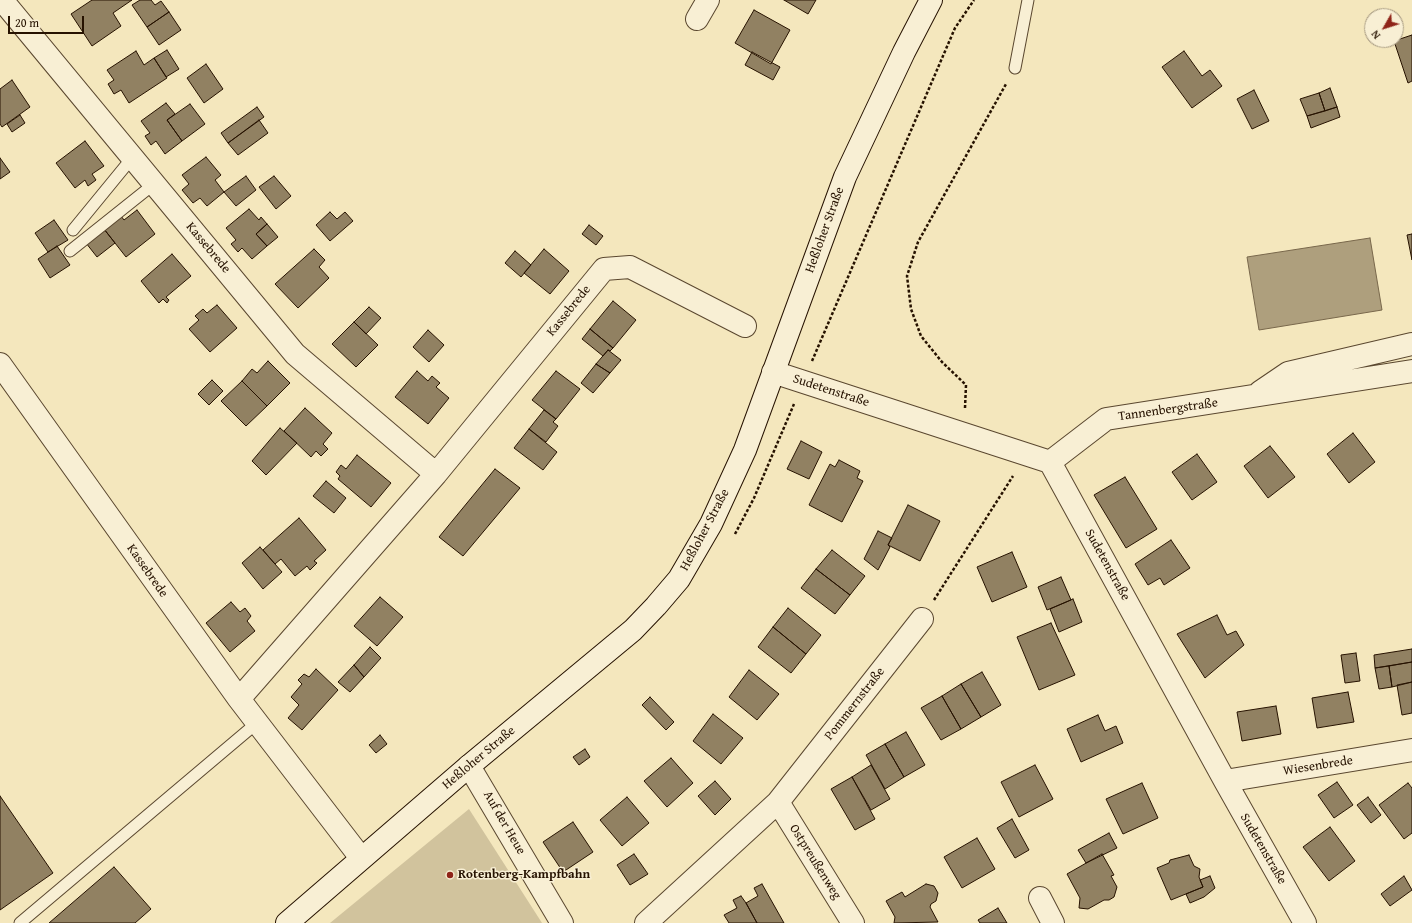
<!DOCTYPE html>
<meta charset="utf-8">
<style>
body{margin:0}
#map{position:relative;width:1412px;height:923px;overflow:hidden;background:#f4e7bd;font-family:"Gentium Book Plus",serif}
canvas{display:block}
.north{position:absolute;left:1364px;top:8px;width:40px;height:40px;box-sizing:border-box;background:#f8efd4;border:1px solid #a4977f;border-radius:50%;rotate:231deg;font-size:11px;font-weight:700;line-height:16px;text-align:center;color:#261200}
.north::after{content:'';display:block;margin:auto;width:14px;height:18px;background:#8f2418;clip-path:polygon(50% 0,100% 100%,50% 72%,0 100%)}
.scale{position:absolute;left:8px;top:16px;width:76px;height:18px;box-sizing:border-box;border:2px solid #261200;border-top:0;padding-left:5px;font-size:12px;line-height:14px;white-space:nowrap;color:#261200;-webkit-text-stroke:3px #f8efd4;paint-order:stroke}
</style>
<div id="map">
<canvas width="1412" height="923"></canvas>
<div class="north">N</div>
<div class="scale">20 m</div>
</div>
<script>
const c = document.querySelector('canvas').getContext('2d');
c.lineJoin = 'round';
function paint(path, color) {
  c.fillStyle = color;
  c.fill(path, 'evenodd');
}
function shape(rows) {
  const path = new Path2D();
  for (const r of rows) {
    path.moveTo(r[0], r[1]);
    for (let i = 2; i < r.length; i += 2) path.lineTo(r[i], r[i + 1]);
  }
  return path;
}
function strokePath(path, color, width, dash) {
  c.strokeStyle = color;
  c.lineWidth = width;
  c.lineCap = dash ? 'butt' : 'round';
  c.setLineDash(dash || []);
  c.stroke(path);
}
function write(font, color, halo, rows, align = 'center') {
  c.font = font + ' "Gentium Book Plus",serif';
  c.lineWidth = 3;
  c.setLineDash([]);
  c.textBaseline = 'middle';
  c.strokeStyle = halo;
  c.fillStyle = color;
  for (const [text, x, y, turn = 0] of rows) {
    c.save();
    c.translate(x, y);
    c.rotate((+turn || 0) * Math.PI / 180);
    c.textAlign = isNaN(turn) ? turn : align;
    if (halo) c.strokeText(text, 0, 0);
    c.fillText(text, 0, 0);
    c.restore();
  }
}
paint(shape([
 [469,809,542,923,330,923]
]), '#d1c39d');
const water = shape([
 [1370,238,1382,310,1259,330,1247,257,1370,238]
]);
paint(water, '#ae9f7d');
strokePath(water, '#78674b', 1);
const building = shape([
 [92,0,132,0,113,13,121,26,92,46,71,14,92,0],
 [140,0,151,0,155,5,161,1,169,12,147,27,132,5,140,0],
 [784,0,816,0,808,14,784,0],
 [754,10,790,30,771,64,735,43,754,10],
 [169,12,181,30,159,45,147,27,169,12],
 [1412,35,1412,81,1408,83,1394,41,1412,35],
 [167,50,179,69,166,77,154,58,167,50],
 [136,51,144,65,154,58,167,78,129,103,121,90,114,94,108,84,114,80,107,70,136,51],
 [1184,51,1202,76,1210,70,1222,86,1192,108,1162,67,1184,51],
 [752,52,780,67,773,80,745,65,752,52],
 [206,64,223,89,204,103,187,78,206,64],
 [12,80,30,107,2,127,0,124,0,89,12,80],
 [1330,88,1337,107,1325,111,1319,93,1330,88],
 [1254,90,1269,121,1252,129,1237,99,1254,90],
 [1319,93,1325,111,1307,116,1300,99,1319,93],
 [166,103,175,114,167,120,182,141,165,154,156,141,151,145,145,136,150,133,141,121,166,103],
 [190,104,205,124,182,141,167,120,190,104],
 [257,107,264,117,228,143,221,133,257,107],
 [1337,107,1340,117,1311,128,1307,116,1337,107],
 [20,115,25,123,12,132,7,124,20,115],
 [259,120,268,133,238,155,228,143,259,120],
 [85,141,104,166,92,174,96,180,88,186,85,180,75,188,56,163,85,141],
 [206,157,221,175,215,180,224,192,207,206,200,198,193,203,182,190,189,184,182,175,206,157],
 [0,158,10,172,0,179,0,158],
 [246,176,256,190,236,206,224,192,246,176],
 [274,176,291,196,276,209,259,187,274,176],
 [249,209,259,220,261,217,267,224,256,234,267,246,252,259,242,248,238,252,231,244,236,240,226,228,249,209],
 [137,210,155,234,126,257,104,229,121,216,124,220,137,210],
 [330,212,337,219,345,212,353,221,330,241,316,225,330,212],
 [54,220,68,240,48,252,35,233,54,220],
 [267,224,278,237,267,246,256,234,267,224],
 [589,225,603,236,596,245,582,234,589,225],
 [104,229,115,243,97,257,86,243,104,229],
 [1412,234,1412,260,1407,235,1412,234],
 [57,246,70,265,50,278,38,259,57,246],
 [314,249,325,260,319,267,329,278,298,308,275,284,314,249],
 [544,249,569,271,550,294,524,273,544,249],
 [515,251,531,265,521,277,505,263,515,251],
 [172,254,191,276,166,297,169,300,167,303,163,299,159,303,141,281,172,254],
 [613,301,636,320,613,348,590,329,613,301],
 [217,305,237,328,210,352,189,329,199,320,195,316,203,309,207,313,217,305],
 [369,307,381,318,366,334,354,322,369,307],
 [354,322,378,345,356,367,332,344,354,322],
 [590,329,613,348,610,351,608,350,603,356,582,339,590,329],
 [428,330,444,345,429,362,413,347,428,330],
 [608,350,621,360,610,373,596,364,608,350],
 [268,361,290,383,267,406,242,381,252,369,257,373,268,361],
 [596,364,610,373,593,393,581,383,596,364],
 [417,371,428,381,432,376,440,383,436,387,449,398,428,424,395,397,417,371],
 [556,371,580,389,556,419,532,400,556,371],
 [212,380,223,391,209,405,198,394,212,380],
 [242,381,267,406,246,426,221,401,242,381],
 [305,408,332,433,323,444,328,449,321,456,316,451,311,457,284,431,305,408],
 [544,410,556,419,553,422,558,426,546,442,529,429,544,410],
 [280,428,297,443,266,475,252,461,280,428],
 [529,429,557,452,543,470,514,448,529,429],
 [1353,433,1375,462,1349,483,1327,454,1353,433],
 [801,441,822,452,809,479,787,469,801,441],
 [1270,446,1295,477,1268,498,1244,466,1270,446],
 [1197,454,1217,482,1192,500,1172,472,1197,454],
 [357,455,391,483,371,507,338,479,340,476,336,472,341,465,346,469,357,455],
 [839,460,860,471,857,478,863,481,842,522,809,505,830,464,835,467,839,460],
 [495,469,520,488,463,556,439,537,495,469],
 [1125,477,1157,529,1126,548,1094,495,1125,477],
 [326,481,346,498,334,513,313,496,326,481],
 [908,505,940,521,920,561,888,545,908,505],
 [299,518,326,550,314,561,317,563,310,570,307,566,295,576,281,559,275,564,263,550,299,518],
 [878,531,892,538,888,545,890,547,878,570,864,559,878,531],
 [1171,540,1190,568,1164,585,1160,578,1148,585,1135,564,1171,540],
 [260,547,282,572,263,589,242,563,260,547],
 [832,550,865,576,850,595,816,569,832,550],
 [1012,552,1027,587,992,602,977,567,1012,552],
 [816,569,850,595,835,614,801,588,816,569],
 [1061,577,1071,600,1047,610,1038,587,1061,577],
 [380,597,403,617,377,646,354,626,380,597],
 [1073,599,1082,622,1059,632,1050,609,1073,599],
 [231,602,240,612,245,608,251,616,247,621,255,631,230,652,206,623,231,602],
 [788,608,821,635,806,654,773,627,788,608],
 [1217,615,1227,635,1236,631,1244,645,1205,678,1177,634,1217,615],
 [1051,623,1075,675,1039,690,1017,637,1051,623],
 [773,627,806,654,791,673,758,647,773,627],
 [370,647,381,658,364,677,354,665,370,647],
 [1412,649,1412,662,1375,668,1374,655,1412,649],
 [1356,653,1360,681,1345,683,1341,655,1356,653],
 [1412,662,1412,682,1392,687,1389,666,1412,662],
 [354,665,364,677,350,692,338,682,354,665],
 [1389,666,1392,687,1379,689,1375,668,1389,666],
 [316,669,338,690,302,730,288,718,299,705,291,697,302,684,298,680,304,674,309,677,316,669],
 [749,670,779,694,757,720,729,697,749,670],
 [982,672,1001,705,981,717,961,684,982,672],
 [1412,682,1412,713,1402,715,1397,685,1412,682],
 [961,684,981,717,961,729,942,696,961,684],
 [1348,692,1354,722,1317,728,1312,698,1348,692],
 [942,696,961,729,941,740,921,708,942,696],
 [650,697,674,722,666,730,642,705,650,697],
 [1276,706,1281,734,1242,741,1237,712,1276,706],
 [713,714,743,738,721,764,693,741,713,714],
 [1098,715,1105,731,1116,726,1123,743,1081,762,1067,729,1098,715],
 [906,732,925,765,904,777,885,744,906,732],
 [380,735,387,744,376,753,369,745,380,735],
 [885,744,904,777,885,789,866,755,885,744],
 [585,749,590,757,579,765,573,757,585,749],
 [671,758,693,783,667,807,644,781,671,758],
 [871,765,890,799,871,810,852,777,871,765],
 [1035,765,1053,799,1019,817,1001,782,1035,765],
 [852,777,875,819,855,830,831,789,852,777],
 [715,781,731,799,715,815,698,796,715,781],
 [1337,782,1353,805,1334,818,1318,795,1337,782],
 [1142,783,1158,818,1123,834,1106,799,1142,783],
 [1408,783,1412,788,1412,833,1404,839,1379,805,1408,783],
 [0,796,53,873,0,910,0,796],
 [627,797,649,823,622,846,600,820,627,797],
 [1368,797,1381,815,1371,823,1357,805,1368,797],
 [1012,819,1029,850,1015,858,997,828,1012,819],
 [573,822,593,852,563,872,543,842,573,822],
 [1330,827,1355,861,1329,881,1303,847,1330,827],
 [1109,833,1117,848,1086,863,1078,850,1109,833],
 [977,838,995,869,962,888,944,857,977,838],
 [634,854,648,874,630,885,617,865,634,854],
 [1102,854,1114,875,1111,876,1117,887,1114,897,1109,900,1104,900,1088,909,1079,908,1080,898,1067,874,1102,854],
 [1189,855,1194,866,1200,869,1199,877,1203,887,1171,900,1157,868,1169,863,1170,860,1189,855],
 [114,867,151,909,135,923,49,923,114,867],
 [1210,876,1215,888,1204,897,1190,903,1186,894,1203,887,1200,880,1210,876],
 [1404,876,1412,890,1390,906,1381,894,1404,876],
 [762,884,784,923,757,923,746,903,758,896,754,888,762,884],
 [926,884,934,886,938,893,936,901,931,904,930,907,938,922,894,923,895,917,886,901,902,892,905,897,926,884],
 [741,896,746,903,757,923,729,923,724,915,737,908,733,900,741,896],
 [998,908,1007,923,980,923,978,920,998,908]
]);
paint(building, '#918162');
strokePath(building, '#261200', 1);
const service = shape([
 [1015,68,1028,0],
 [73,230,132,158],
 [70,251,154,184],
 [20,923,258,722]
]);
const minor = shape([
 [2,0,295,354,436,474],
 [697,19,708,0],
 [0,364,239,699,361,858],
 [773,372,1050,462,1225,781,1305,923],
 [1260,392,1288,373,1412,344],
 [1050,462,1106,419,1412,371],
 [239,699,436,474,604,269,630,267,745,326],
 [469,766,562,923],
 [1225,781,1412,750],
 [778,802,853,923],
 [1040,898,1053,923],
 [646,923,778,802,922,619]
]);
const secondary = shape([
 [287,923,469,766,633,630,656,606,679,579,711,524,745,450,845,177,904,52,931,0]
]);
strokePath(service, '#5a472f', 13);
strokePath(minor, '#5a472f', 24);
strokePath(secondary, '#261200', 24);
strokePath(shape([
 [812,361,955,28,974,0],
 [965,408,966,385,942,362,921,336,911,309,907,276,918,242,1006,84],
 [735,534,754,498,794,404],
 [934,600,1013,476]
]), '#261200', 2.5, [3, 2]);
strokePath(service, '#f8efd4', 11);
strokePath(minor, '#f8efd4', 22);
strokePath(secondary, '#f8efd4', 22);
for (const [x, y, r, color] of [
 [450,875,4,"#8f2418"]
]) {
  const dot = new Path2D();
  dot.arc(x, y, r, 0, 2 * Math.PI);
  c.fillStyle = color;
  c.fill(dot);
  strokePath(dot, '#f8efd4', 1.5);
}
write('13px', '#261200', '#f8efd4', [
 ["Heßloher Straße",825,230,-70],
 ["Kassebrede",208,248,50],
 ["Kassebrede",569,311,-51],
 ["Sudetenstraße",831,391,18],
 ["Tannenbergstraße",1168,410,-8],
 ["Heßloher Straße",705,530,-62],
 ["Sudetenstraße",1107,565,61],
 ["Kassebrede",147,571,55],
 ["Pommernstraße",855,704,-52],
 ["Heßloher Straße",479,758,-40],
 ["Wiesenbrede",1318,766,-9],
 ["Auf der Heue",504,823,60],
 ["Sudetenstraße",1263,849,60],
 ["Ostpreußenweg",815,862,58]
]);
write('bold 13px', '#261200', '#f8efd4', [
 ["Rotenberg-Kampfbahn",458,875]
], 'left');
</script>
